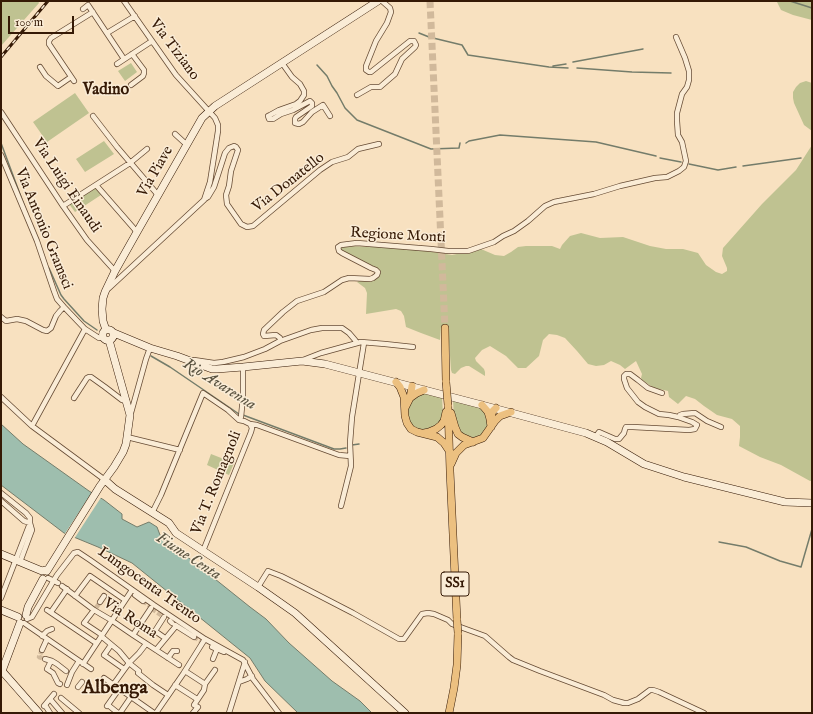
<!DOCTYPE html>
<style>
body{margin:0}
#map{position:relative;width:813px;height:714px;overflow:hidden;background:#f8e1c0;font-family:"IM FELL English",serif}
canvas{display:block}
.frame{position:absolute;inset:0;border:2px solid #351905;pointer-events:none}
.scale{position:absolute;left:8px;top:16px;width:66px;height:18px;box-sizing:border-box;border:2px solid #351905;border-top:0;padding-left:5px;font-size:12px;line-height:14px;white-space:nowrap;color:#351905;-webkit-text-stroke:3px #faecd6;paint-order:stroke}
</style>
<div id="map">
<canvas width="813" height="714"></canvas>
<div class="frame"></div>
<div class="scale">100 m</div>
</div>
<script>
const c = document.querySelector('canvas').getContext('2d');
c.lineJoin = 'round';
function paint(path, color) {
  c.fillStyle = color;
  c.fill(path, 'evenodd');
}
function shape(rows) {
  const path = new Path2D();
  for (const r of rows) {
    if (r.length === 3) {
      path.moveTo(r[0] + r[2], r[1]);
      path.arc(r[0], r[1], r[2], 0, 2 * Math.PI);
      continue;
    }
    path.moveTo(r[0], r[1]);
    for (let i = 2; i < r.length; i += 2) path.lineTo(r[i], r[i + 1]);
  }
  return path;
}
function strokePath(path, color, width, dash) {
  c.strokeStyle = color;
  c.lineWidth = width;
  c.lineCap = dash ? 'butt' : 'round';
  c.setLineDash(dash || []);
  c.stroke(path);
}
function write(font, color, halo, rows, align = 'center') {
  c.font = font + ' "IM FELL English",serif';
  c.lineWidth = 3;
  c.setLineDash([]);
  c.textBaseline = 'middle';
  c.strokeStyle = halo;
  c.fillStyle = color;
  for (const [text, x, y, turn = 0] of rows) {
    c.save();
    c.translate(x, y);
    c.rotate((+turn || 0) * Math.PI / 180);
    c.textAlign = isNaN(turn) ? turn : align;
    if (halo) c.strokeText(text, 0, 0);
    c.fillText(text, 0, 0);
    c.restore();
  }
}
paint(shape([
 [1,1,38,1,39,3,1,46],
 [775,1,812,1,812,20,793,15,781,10,777,2],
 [131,63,137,72,125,81,118,71],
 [806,81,812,83,812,131,804,125,794,103,793,98,793,92,796,87,800,83],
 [75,93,89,113,47,142,33,122],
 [104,141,114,154,85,172,76,159],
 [812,145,812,481,810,481,781,465,760,457,739,446,740,437,740,426,732,419,717,415,704,406,695,399,686,396,678,404,669,397,668,391,654,388,642,380,641,378,642,374,636,361,625,369,620,365,611,361,604,365,596,366,588,364,577,351,565,338,557,335,549,334,543,340,539,356,526,368,518,368,506,356,490,346,482,350,475,358,476,361,484,369,485,372,485,376,469,366,466,366,461,368,455,374,452,373,451,370,448,327,443,326,441,327,440,340,421,333,406,327,404,316,401,311,396,309,366,314,367,293,365,288,357,282,361,280,374,280,379,277,380,270,344,253,341,249,342,247,343,246,380,247,420,250,452,255,481,249,495,255,504,256,511,252,518,247,526,246,552,246,560,249,562,245,570,236,581,233,600,238,623,237,650,246,666,249,683,249,698,253,706,265,716,272,722,274,727,271,727,268,722,256,723,248,762,204,796,170],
 [95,187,101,195,75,212,69,204],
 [424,393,442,397,443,414,441,421,437,426,423,431,416,429,411,424,407,418,409,404,413,398],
 [453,400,479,407,484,410,489,425,483,434,474,438,459,432,454,418],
 [211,454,234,463,229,475,207,465]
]), '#bfc291');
const water = shape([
 [1,424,23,444,89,491,104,500,122,514,122,519,137,527,149,522,157,527,160,535,250,607,266,619,289,643,332,681,360,701,372,713,298,713,265,681,250,658,132,563,98,547,64,533,1,485,1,424]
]);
paint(water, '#9ebeae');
strokePath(water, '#747c6a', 1);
paint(shape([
 [93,491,102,496,74,539,64,535]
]), '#f8e1c0');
strokePath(shape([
 [790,1,812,8],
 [419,33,429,37,462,45,468,55,515,62,549,67,568,68],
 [573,62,643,49],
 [317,65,327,76,332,86,337,93,345,108,357,120,431,149,459,148,460,143],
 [553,66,566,64],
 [577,68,632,72,671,73],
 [1,143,24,205],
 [466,143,469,141,500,135,596,142,656,156],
 [660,158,681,162],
 [689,164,718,170,736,167],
 [743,166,801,158],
 [49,268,61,295,64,299,84,321,97,330],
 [151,356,170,367,239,414],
 [243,415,334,449,340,449,346,448],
 [352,445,359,444],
 [719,542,746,547,780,561,801,567,812,529]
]), '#747c6a', 1.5);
strokePath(shape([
 [143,601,151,607],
 [96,608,100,602],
 [152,609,164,617],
 [194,637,202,642],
 [42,650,39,657,45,659]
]), '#d1b99b', 4.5, [4.5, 2]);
strokePath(shape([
 [430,1,445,328]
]), '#d1b99b', 7, [7, 3.5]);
const street = shape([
 [83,9,88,5,124,59],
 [107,33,135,16],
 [282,63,292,77,300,84,304,91,304,95,300,101,296,104,279,110,270,115,268,116,269,119,273,119,281,114,293,110,310,101,312,103,312,106,296,117,295,119,295,123,299,124,303,122,312,112,323,105,330,116],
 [117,64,152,41],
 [40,67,46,76,58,86,71,77],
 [74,81,49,44,49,41,51,38,93,12],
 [131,85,143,76,144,73,144,70,132,54],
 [357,95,371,87,380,87,395,74,402,59,415,47,416,45,414,41,410,41,371,72,369,72,366,70,366,66,376,41,387,23,391,12,390,8,382,1],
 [1,112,63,206,87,240,115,271],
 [93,116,117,147,158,195],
 [175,134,187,145],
 [1,155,37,241,54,291,57,299,64,307,85,329,99,338,104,338],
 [96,185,137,232],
 [205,199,208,197,214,187,225,153,229,148,234,146,236,147,238,150,231,171,229,186,226,195,227,204,241,224,247,227,253,226,320,170,332,162,348,157,358,149,379,144],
 [63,206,130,163,147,149],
 [109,288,204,200,210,182,218,131,218,125,215,118,176,75,124,1],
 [1,317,6,321,17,319,26,321,43,330,47,331,51,328,56,316,60,311,64,307],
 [280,341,280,338,276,335,264,336,263,334,264,330,283,312,297,301,324,292,342,280,349,278,370,279,373,278,377,275,378,272,376,270,371,268,342,253,339,251,338,247,341,245,357,243,431,249,448,251,468,251,494,242,503,236,514,231,528,221,545,206,554,202,594,194,620,186,655,178,667,177,679,171,684,167,686,161,682,142,678,135,677,121,677,113,682,94,687,87,689,80,689,71,685,58,676,37],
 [194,360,214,363,223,362,244,357,265,349,280,341,311,330,322,328,342,328,349,333,355,340,357,343],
 [303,360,321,353,361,342,385,344,413,347],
 [1,397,32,426,105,480],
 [74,398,87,378,89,377,91,377,105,387,122,400,127,401],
 [131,413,146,359,150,348],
 [241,417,243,397,243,367],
 [681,418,680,415,683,414,695,413,707,421,721,427],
 [32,426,85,329],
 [596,436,599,432,615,439,619,439,624,433,625,429,626,427,633,427,689,430,695,429,697,425,692,422,678,417,669,415,659,414,645,407,638,402,627,388,624,379,624,376,626,374,630,374,638,380,648,388,662,393],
 [127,437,180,450],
 [1,493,26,513,30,518,30,523,32,530,20,562],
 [1,501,24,521,30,523],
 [341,506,351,466,350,443,352,417,364,343],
 [152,513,161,495,203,393,228,410,239,420,244,421,250,424,257,425,339,455,350,456],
 [203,551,251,432,252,428,250,424],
 [48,578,58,583],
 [62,586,94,610,111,620,133,635,179,665],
 [258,587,268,571,281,576,295,583,353,613,399,639,404,639,422,614,428,613,434,614,448,620,452,624,485,636,509,657,513,660,540,671,604,695,613,700,624,703,628,703,638,699,650,690,653,690,659,692,704,713],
 [135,595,143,601],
 [75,596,90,576,125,600],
 [1,598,30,523],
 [100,602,104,596],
 [47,610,96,643],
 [94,610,84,623,102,635],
 [51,612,67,589],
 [164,617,155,631,165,638],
 [27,619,32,617,57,575,74,553,78,552,90,560,154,605,205,639,243,660,253,679,279,713],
 [170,621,172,623],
 [24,623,91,669],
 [175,625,194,637],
 [133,635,151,608],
 [42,636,47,631,52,629],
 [101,636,119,651,129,663,139,671,138,673,153,685,168,695],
 [111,645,104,655,124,669],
 [212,647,224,652],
 [42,650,47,639],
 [156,650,176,626],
 [168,658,173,651,177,651],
 [45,659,52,661,57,664,66,671],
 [213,659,217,649],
 [51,661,47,669,53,673,58,683,60,684],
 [83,664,132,590],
 [185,671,205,684],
 [104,678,154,713],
 [239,682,247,679,252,676],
 [67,685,72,672,79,661],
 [113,685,129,663,139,653,146,644],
 [175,685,197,699],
 [78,687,82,682],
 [61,698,79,713],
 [50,699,62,713],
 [45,705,50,713],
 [108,705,118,713],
 [44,706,54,694],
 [107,706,119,689],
 [120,713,131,697],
 [156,713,183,674,205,639],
 [193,713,198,707,194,705,204,690,205,684,215,670],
 [229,713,245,662]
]);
const secondary = shape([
 [108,335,5.5],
 [106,330,103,321,102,309,103,298,105,292,115,271,137,232,202,118,215,106,378,1],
 [114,333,150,348,177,356,212,369,217,369,243,367,302,361,325,364,482,405,586,433,607,442,644,464,684,477,785,502,812,503],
 [105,480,115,489,169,523,176,533,258,587,295,613,405,713],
 [1,554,42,571,45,570,47,571],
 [47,571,100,486,114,467,123,452,126,444,130,415,109,340],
 [1,610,18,617],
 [26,615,28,607,43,579],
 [20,623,2,671,39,713]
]);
const primary = shape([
 [445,328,446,382],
 [396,382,400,387,404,397,405,416,407,423,411,429,417,432,437,437,444,443,450,452],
 [410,398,417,393,424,390],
 [448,405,450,471,457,620],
 [482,405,488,412,490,419,491,427],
 [405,408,410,398,412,386],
 [451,413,455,427,458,434,462,437,473,442],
 [490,419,493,411,496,408],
 [424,433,429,432,436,429,441,425,444,421,446,412],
 [451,464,456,453,464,445,483,438,495,421,500,416,511,412],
 [449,713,454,688,457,665,458,633]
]);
strokePath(street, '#664b34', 6);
strokePath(secondary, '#351905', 8);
strokePath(primary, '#351905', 8);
strokePath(street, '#faecd6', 4.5);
strokePath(secondary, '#faecd6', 7);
strokePath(primary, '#ecc080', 7);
const rail = shape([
 [1,57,48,1]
]);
strokePath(rail, '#351905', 3);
strokePath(rail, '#faecd6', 1.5, [4.5]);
const primaryBridge = shape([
 [446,382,448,405],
 [457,620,458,633]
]);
strokePath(primaryBridge, '#351905', 8, []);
strokePath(primaryBridge, '#ecc080', 7);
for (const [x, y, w] of [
 [455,584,28]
]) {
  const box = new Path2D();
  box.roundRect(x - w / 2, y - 12, w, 24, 3);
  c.fillStyle = '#faecd6';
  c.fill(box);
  strokePath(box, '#351905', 1);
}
write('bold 14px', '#351905', null, [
 ["SS1",455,584]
]);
write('15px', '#351905', '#faecd6', [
 ["Via Tiziano",174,50,53],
 ["Via Piave",156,172,-60],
 ["Via Donatello",289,183,-38],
 ["Via Luigi Einaudi",66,186,56],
 ["Via Antonio Gramsci",43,229,68],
 ["Regione Monti",398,236,3],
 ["Via T. Romagnoli",217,483,-68],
 ["Lungocenta Trento",149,586,35],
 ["Via Roma",130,619,33]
]);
write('bold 16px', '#351905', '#faecd6', [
 ["Vadino",106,91]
]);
write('italic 16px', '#5a5340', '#faecd6', [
 ["Rio Avarenna",219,385,32],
 ["Fiume Centa",188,557,33]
]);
write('bold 19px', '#351905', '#faecd6', [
 ["Albenga",115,689]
]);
</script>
